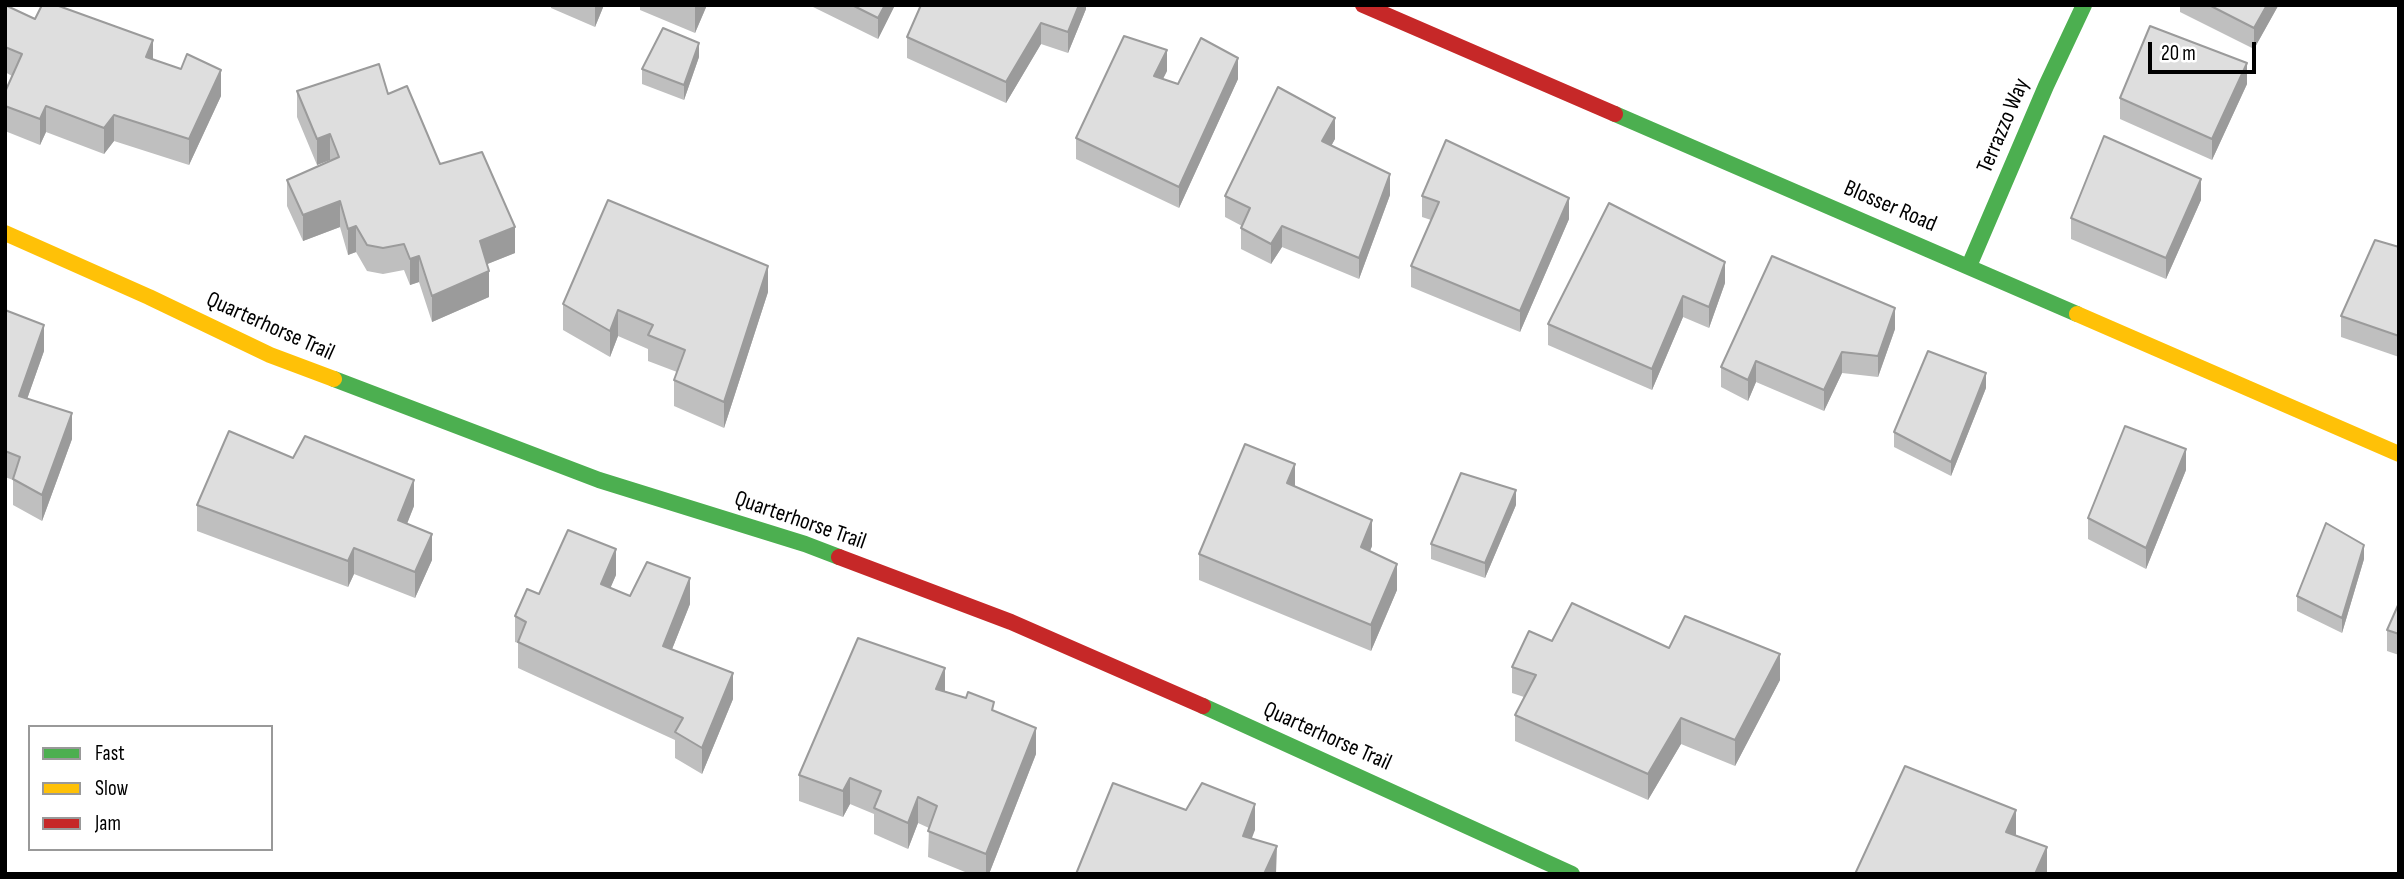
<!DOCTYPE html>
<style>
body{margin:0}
#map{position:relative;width:2404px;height:879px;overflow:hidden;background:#fff;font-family:"Sofia Sans Condensed",sans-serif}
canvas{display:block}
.frame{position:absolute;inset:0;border:7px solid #000;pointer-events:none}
.legend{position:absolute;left:28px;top:725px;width:245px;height:126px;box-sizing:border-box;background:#fff;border:2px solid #999;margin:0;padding:9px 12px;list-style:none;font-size:21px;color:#000}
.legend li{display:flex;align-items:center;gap:14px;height:35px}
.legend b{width:35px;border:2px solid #999}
.scale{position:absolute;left:2148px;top:42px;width:108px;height:32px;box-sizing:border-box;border:4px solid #000;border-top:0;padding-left:9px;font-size:21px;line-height:24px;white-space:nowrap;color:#000;-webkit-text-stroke:5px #fff;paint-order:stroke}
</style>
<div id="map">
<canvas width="2404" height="879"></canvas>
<div class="frame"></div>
<ul class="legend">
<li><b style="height:9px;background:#4caf50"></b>Fast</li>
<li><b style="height:9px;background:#ffc107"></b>Slow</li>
<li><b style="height:9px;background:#c62828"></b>Jam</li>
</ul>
<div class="scale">20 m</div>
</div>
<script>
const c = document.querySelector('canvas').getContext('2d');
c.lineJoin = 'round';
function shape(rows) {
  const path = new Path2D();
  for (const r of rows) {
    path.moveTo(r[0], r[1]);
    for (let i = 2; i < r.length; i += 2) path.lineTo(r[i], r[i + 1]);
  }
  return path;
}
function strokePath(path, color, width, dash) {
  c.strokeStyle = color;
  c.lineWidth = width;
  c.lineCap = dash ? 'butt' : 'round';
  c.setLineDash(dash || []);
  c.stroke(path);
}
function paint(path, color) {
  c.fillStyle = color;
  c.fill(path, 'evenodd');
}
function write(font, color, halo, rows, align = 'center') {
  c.font = font + ' "Sofia Sans Condensed",sans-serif';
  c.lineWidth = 5;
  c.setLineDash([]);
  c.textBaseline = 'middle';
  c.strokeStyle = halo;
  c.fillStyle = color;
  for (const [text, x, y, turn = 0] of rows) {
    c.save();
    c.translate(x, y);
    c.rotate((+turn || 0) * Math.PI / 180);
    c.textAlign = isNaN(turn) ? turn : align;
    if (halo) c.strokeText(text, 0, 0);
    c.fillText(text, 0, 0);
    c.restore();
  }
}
strokePath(shape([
 [1615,114,2077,314],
 [1969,266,2046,86,2084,5],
 [334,379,599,480,805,544,839,557],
 [1203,706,1572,874]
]), '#4caf50', 16);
strokePath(shape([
 [5,233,149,297,270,355,334,379],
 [2077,314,2399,454]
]), '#ffc107', 16);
strokePath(shape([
 [1363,5,1615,114],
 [839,557,1011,622,1203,706]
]), '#c62828', 16);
paint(shape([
 [5,5,35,19,153,60,221,96,189,165,114,141,104,154,46,132,40,145,5,131,5,92,12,76,5,72],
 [551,5,604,5,595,27,551,8],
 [640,5,707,5,695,33,640,10],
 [809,5,895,5,878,39],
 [1086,5,1086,9,1068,53,1041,44,1006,103,907,58,907,37],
 [2180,5,2278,5,2278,6,2254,49,2180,12],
 [699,57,684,100,642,84,642,69],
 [1167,71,1163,79,1178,84,1238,79,1179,208,1076,159,1076,138],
 [2247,84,2212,160,2120,119,2120,98],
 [297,91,388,94,440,164,515,253,487,264,489,297,432,322,419,282,410,285,404,270,383,274,367,271,356,252,348,255,340,227,303,241,287,206,287,180,331,161,330,160,317,165,297,117],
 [1335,139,1331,146,1390,195,1359,279,1282,247,1271,264,1241,249,1241,228,1242,226,1225,217,1225,196],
 [1422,196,1569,219,1520,332,1411,287,1411,266,1431,220,1422,217],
 [2201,200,2166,279,2071,239,2071,218],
 [2399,247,2399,357,2341,337,2341,316],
 [1725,283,1709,328,1683,317,1652,390,1548,345,1548,324],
 [768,292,724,428,674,406,674,380,677,372,648,361,648,349,618,336,610,357,563,330,563,304],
 [5,310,44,351,27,399,72,439,42,521,13,505,13,480,5,477],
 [1895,329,1878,377,1842,373,1824,411,1756,382,1748,401,1721,387,1721,367],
 [1986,388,1951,476,1894,447,1894,432],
 [293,458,414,506,407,524,432,560,415,598,354,574,348,587,197,531,197,505],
 [2186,470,2146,569,2088,539,2088,518],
 [1295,486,1372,546,1370,551,1397,590,1371,651,1199,580,1199,554],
 [1516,505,1485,578,1431,559,1431,544],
 [2364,559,2342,633,2297,611,2297,596],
 [616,575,610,588,630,596,690,604,672,649,733,699,702,774,675,758,675,740,518,668,518,643,515,642,515,616,539,594],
 [2399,603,2399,655,2387,651,2387,630],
 [1552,641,1669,648,1780,680,1735,766,1681,744,1648,800,1515,741,1515,715,1524,697,1512,693,1512,667],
 [945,691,994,711,1036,754,989,874,970,874,928,857,929,828,918,823,908,849,874,834,874,814,850,804,843,817,799,801,799,775]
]), '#bfbfbf');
paint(shape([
 [595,5,604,5,595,27],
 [696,5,707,5,695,33,695,7],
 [885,5,895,5,878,39,878,18],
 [1079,5,1086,5,1086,9,1068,53,1068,32],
 [2267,5,2278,5,2278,6,2254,49,2254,28],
 [1041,23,1041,44,1006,103,1006,82],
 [153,40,153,66,146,57],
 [699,43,699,57,684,100,684,85],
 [1167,50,1167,71,1154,96,1154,76],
 [1238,58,1238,79,1179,208,1179,187],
 [2247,63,2247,84,2212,160,2212,139],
 [221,70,221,96,189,165,189,139],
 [46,106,46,132,40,145,40,119],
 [114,115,114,141,104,154,104,128],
 [1335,118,1335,139,1322,162,1322,141],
 [330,134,330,160,317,165,317,139],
 [1390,174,1390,195,1359,279,1359,258],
 [2201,179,2201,200,2166,279,2166,258],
 [1569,198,1569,219,1520,332,1520,311],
 [340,201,340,227,303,241,303,215],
 [356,226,356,252,348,255,348,229],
 [1282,226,1282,247,1271,264,1271,244],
 [515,227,515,253,480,267,480,241],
 [419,256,419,282,410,285,410,259],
 [1725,262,1725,283,1709,328,1709,307],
 [768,266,768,292,724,428,724,402],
 [489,271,489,297,432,322,432,296],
 [1683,296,1683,317,1652,390,1652,369],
 [1895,308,1895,329,1878,377,1878,356],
 [618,310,618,336,610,357,610,331],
 [44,325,44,351,19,422,19,396],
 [1842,352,1842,373,1824,411,1824,390],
 [1756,361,1756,382,1748,401,1748,380],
 [1986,373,1986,388,1951,476,1951,462],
 [72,413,72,439,42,521,42,495],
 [2186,449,2186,470,2146,569,2146,548],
 [1295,464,1295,490,1287,483],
 [414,480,414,506,398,546,398,520],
 [1516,490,1516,505,1485,578,1485,563],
 [1372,520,1372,546,1361,573,1361,547],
 [432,534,432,560,415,598,415,572],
 [2364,545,2364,559,2342,633,2342,618],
 [354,548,354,574,348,587,348,561],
 [616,549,616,575,601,610,601,584],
 [1397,564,1397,590,1371,651,1371,625],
 [690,578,690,604,663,672,663,646],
 [1780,654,1780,680,1735,766,1735,740],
 [945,668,945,694,936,689],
 [733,673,733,699,702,774,702,748],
 [1681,718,1681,744,1648,800,1648,774],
 [1036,728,1036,754,989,874,986,874,986,854],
 [850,778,850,804,843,817,843,791],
 [7,788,7,814,5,817,5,791],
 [918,797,918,823,908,849,908,823],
 [1255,804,1255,830,1243,861,1243,836],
 [2016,810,2016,836,2006,832],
 [1277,846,1276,874,1264,874],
 [2047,847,2047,874,2035,874]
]), '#9b9b9b');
const building = shape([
 [5,5,35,19,42,5,56,5,153,40,146,57,181,69,187,54,221,70,189,139,114,115,104,128,46,106,40,119,5,106,5,92,22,54,5,47,5,5],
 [852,5,885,5,878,18,852,5],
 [921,5,1079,5,1068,32,1041,23,1006,82,907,37,921,5],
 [2209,5,2267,5,2254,28,2209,5],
 [2150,26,2247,63,2212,139,2120,98,2150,26],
 [663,28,699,43,684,85,642,69,663,28],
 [1124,36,1167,50,1154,76,1178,84,1201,38,1238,58,1179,187,1076,138,1124,36],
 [379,64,388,94,407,86,440,164,482,152,515,227,480,241,489,271,432,296,419,256,410,259,404,244,383,248,367,245,356,226,348,229,340,201,303,215,287,180,339,157,330,134,317,139,297,91,379,64],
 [1278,87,1335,118,1322,141,1390,174,1359,258,1282,226,1271,244,1241,228,1250,208,1225,196,1278,87],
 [2104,136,2201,179,2166,258,2071,218,2104,136],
 [1446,140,1569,198,1520,311,1411,266,1439,202,1422,196,1446,140],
 [608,200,768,266,724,402,674,380,685,350,648,335,653,325,618,310,610,331,563,304,608,200],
 [1609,203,1725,262,1709,307,1683,296,1652,369,1548,324,1609,203],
 [2375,240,2399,247,2399,336,2341,316,2375,240],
 [1772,256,1895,308,1878,356,1842,352,1824,390,1756,361,1748,380,1721,367,1772,256],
 [5,310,44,325,19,396,72,413,42,495,13,479,20,457,5,451,5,310],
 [1928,351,1986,373,1951,462,1894,432,1928,351],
 [2125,426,2186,449,2146,548,2088,518,2125,426],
 [229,431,293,458,305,436,414,480,398,520,432,534,415,572,354,548,348,561,197,505,229,431],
 [1245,444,1295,464,1287,483,1372,520,1361,547,1397,564,1371,625,1199,554,1245,444],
 [1461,473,1516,490,1485,563,1431,544,1461,473],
 [2326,523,2364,545,2342,618,2297,596,2326,523],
 [568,530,616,549,601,584,630,596,647,562,690,578,663,646,733,673,702,748,675,732,683,718,518,642,526,622,515,616,527,589,539,594,568,530],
 [1572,603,1669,648,1685,616,1780,654,1735,740,1681,718,1648,774,1515,715,1536,675,1512,667,1529,631,1552,641,1572,603],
 [2399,603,2399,634,2387,630,2399,603],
 [858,638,945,668,936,689,966,698,968,692,994,702,992,710,1036,728,986,854,928,831,937,806,918,797,908,823,874,808,881,791,850,778,843,791,799,775,858,638],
 [1905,766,2016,810,2006,832,2047,847,2035,874,1855,874,1905,766],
 [1113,783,1186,810,1202,783,1255,804,1243,836,1277,846,1264,874,1076,874,1113,783]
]);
paint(building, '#dedede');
strokePath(building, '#9b9b9b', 2);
write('23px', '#000', '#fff', [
 ["Terrazzo Way",2004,126,-67],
 ["Blosser Road",1890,207,23],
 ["Quarterhorse Trail",270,327,24],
 ["Quarterhorse Trail",800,521,19],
 ["Quarterhorse Trail",1327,737,24]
]);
</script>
